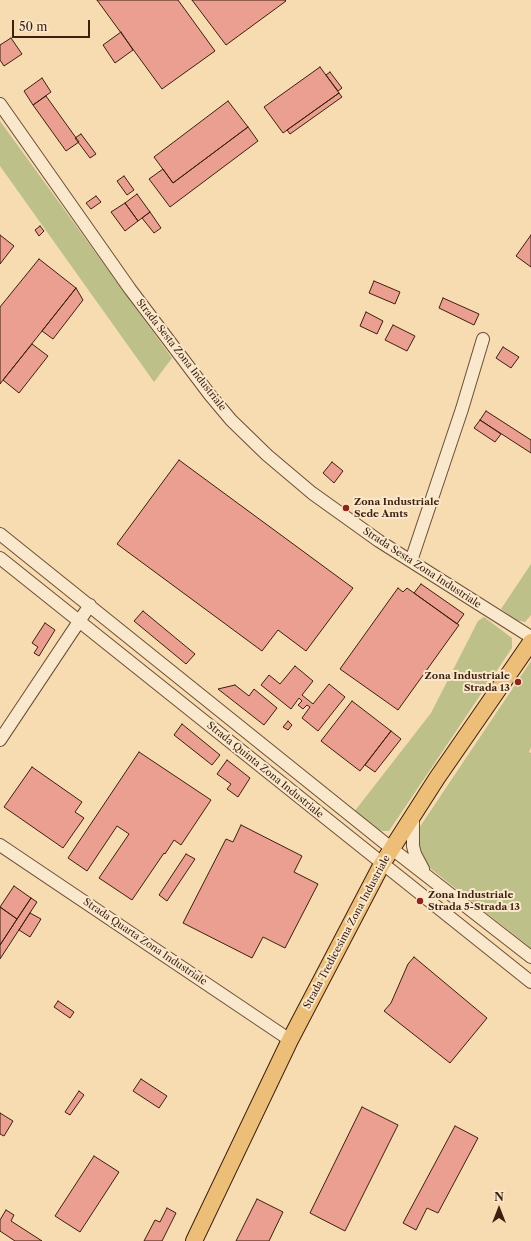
<!DOCTYPE html>
<style>
body{margin:0}
#map{position:relative;width:531px;height:1241px;overflow:hidden;background:#f7dbb1;font-family:"Libre Caslon Text",serif}
canvas{display:block}
.north{position:absolute;left:479px;top:1189px;width:40px;height:40px;-webkit-text-stroke:3px #fae8cc;paint-order:stroke;rotate:0deg;font-size:11px;font-weight:700;line-height:16px;text-align:center;color:#3d1f0d}
.north::after{content:'';display:block;margin:auto;width:14px;height:18px;background:#3d1f0d;clip-path:polygon(50% 0,100% 100%,50% 72%,0 100%)}
.scale{position:absolute;left:12px;top:20px;width:78px;height:18px;box-sizing:border-box;border:2px solid #3d1f0d;border-top:0;padding-left:5px;font-size:12px;line-height:14px;white-space:nowrap;color:#3d1f0d;-webkit-text-stroke:3px #fae8cc;paint-order:stroke}
</style>
<div id="map">
<canvas width="531" height="1241"></canvas>
<div class="north">N</div>
<div class="scale">50 m</div>
</div>
<script>
const c = document.querySelector('canvas').getContext('2d');
c.lineJoin = 'round';
function paint(path, color) {
  c.fillStyle = color;
  c.fill(path, 'evenodd');
}
function shape(rows) {
  const path = new Path2D();
  for (const r of rows) {
    path.moveTo(r[0], r[1]);
    for (let i = 2; i < r.length; i += 2) path.lineTo(r[i], r[i + 1]);
  }
  return path;
}
function strokePath(path, color, width, dash) {
  c.strokeStyle = color;
  c.lineWidth = width;
  c.lineCap = dash ? 'butt' : 'round';
  c.setLineDash(dash || []);
  c.stroke(path);
}
function write(font, color, halo, rows, align = 'center') {
  c.font = font + ' "Libre Caslon Text",serif';
  c.lineWidth = 4;
  c.setLineDash([]);
  c.textBaseline = 'middle';
  c.strokeStyle = halo;
  c.fillStyle = color;
  for (const [text, x, y, turn = 0] of rows) {
    c.save();
    c.translate(x, y);
    c.rotate((+turn || 0) * Math.PI / 180);
    c.textAlign = isNaN(turn) ? turn : align;
    if (halo) c.strokeText(text, 0, 0);
    c.fillText(text, 0, 0);
    c.restore();
  }
}
paint(shape([
 [0,121,172,358,154,382,0,166],
 [531,564,531,615,525,622,516,620,501,609],
 [484,617,512,638,512,648,389,831,382,831,375,828,354,812,431,713,478,621],
 [531,661,531,747,529,752,531,753,531,948,426,865,420,852,417,831]
]), '#bec08a');
const building = shape([
 [97,0,178,0,215,51,162,89,97,0],
 [192,0,285,0,286,1,226,45,192,0],
 [121,32,133,50,115,63,103,45,121,32],
 [11,38,22,54,4,66,0,60,0,45,11,38],
 [320,67,339,93,283,133,264,107,320,67],
 [330,72,342,88,338,91,326,75,330,72],
 [42,78,51,92,33,105,24,91,42,78],
 [339,93,342,97,290,134,287,130,339,93],
 [46,96,79,142,66,151,33,105,46,96],
 [228,101,248,127,173,183,154,157,228,101],
 [248,127,258,141,170,207,149,179,163,169,173,183,248,127],
 [81,134,96,154,90,158,75,138,81,134],
 [124,176,134,190,127,195,117,181,124,176],
 [137,194,150,212,138,221,125,203,137,194],
 [96,196,101,202,91,209,86,203,96,196],
 [125,203,138,221,125,231,111,212,125,203],
 [150,212,161,228,154,233,142,218,150,212],
 [40,226,44,231,39,236,35,230,40,226],
 [0,235,14,246,0,264,0,235],
 [531,235,531,267,516,256,531,235],
 [39,259,76,288,0,384,0,307,39,259],
 [374,281,400,292,395,304,369,293,374,281],
 [76,288,83,300,53,339,42,331,76,288],
 [443,298,479,314,474,325,439,308,443,298],
 [366,312,383,321,377,334,360,326,366,312],
 [393,325,415,336,407,351,385,340,393,325],
 [32,344,48,356,19,393,3,380,32,344],
 [503,347,519,357,511,368,496,358,503,347],
 [486,411,531,440,531,453,480,420,486,411],
 [480,420,501,434,495,442,474,428,480,420],
 [179,460,353,588,306,651,278,630,262,651,117,544,179,460],
 [332,462,343,471,334,483,323,473,332,462],
 [421,584,464,614,457,624,414,593,421,584],
 [398,588,403,592,407,588,459,625,398,710,340,669,398,588],
 [143,611,195,654,186,664,134,621,143,611],
 [45,623,55,630,39,656,34,653,38,647,32,643,45,623],
 [295,666,313,681,302,695,313,704,329,684,345,697,318,731,302,718,310,707,307,705,303,709,298,705,302,701,299,698,291,709,261,685,269,675,280,684,295,666],
 [235,685,249,696,254,689,277,708,264,725,218,689,235,685],
 [352,701,391,731,360,771,321,741,352,701],
 [288,721,292,725,288,730,283,727,288,721],
 [182,724,220,755,212,765,174,735,182,724],
 [391,731,401,739,375,772,365,765,391,731],
 [139,752,211,800,181,845,174,840,165,854,164,853,132,900,99,878,129,834,117,826,87,871,68,858,139,752],
 [227,760,250,778,238,797,227,789,231,784,217,774,227,760],
 [32,767,82,802,75,812,84,818,63,848,4,807,32,767],
 [241,825,302,856,294,872,318,884,285,948,263,937,252,958,183,923,226,839,233,842,241,825],
 [186,854,195,859,167,901,159,895,186,854],
 [14,886,31,898,17,919,0,907,14,886],
 [31,898,37,902,0,959,0,945,31,898],
 [0,907,17,919,0,945,0,907],
 [30,913,41,919,30,937,19,930,30,913],
 [414,957,487,1018,450,1063,384,1011,391,1003,408,964,414,957],
 [58,1001,74,1012,70,1018,54,1007,58,1001],
 [141,1079,167,1096,159,1108,133,1091,141,1079],
 [79,1091,84,1095,70,1115,65,1112,79,1091],
 [362,1107,398,1125,345,1231,310,1213,362,1107],
 [0,1113,13,1121,4,1136,0,1134,0,1113],
 [455,1126,478,1138,438,1213,427,1208,416,1230,403,1223,455,1126],
 [94,1156,119,1172,80,1232,55,1216,94,1156],
 [257,1199,283,1212,269,1241,236,1241,257,1199],
 [167,1208,176,1213,162,1241,144,1241,155,1220,160,1222,167,1208],
 [6,1210,14,1215,11,1221,42,1241,15,1241,0,1231,0,1220,6,1210]
]);
paint(building, '#ea9f91');
strokePath(building, '#3d1f0d', 1);
const minor = shape([
 [0,104,130,289,210,395,231,420,267,455,312,493,379,541,531,637],
 [0,534,391,848,531,957],
 [0,558,531,982],
 [411,561,462,409,483,339],
 [0,740,90,605],
 [413,815,413,846,415,854,423,869],
 [0,845,290,1040]
]);
const major = shape([
 [194,1241,290,1040,382,864,437,778,531,642]
]);
strokePath(minor, '#6c4e36', 14);
strokePath(major, '#3d1f0d', 18);
strokePath(minor, '#fae8cc', 12);
strokePath(major, '#ecbe78', 16);
for (const [x, y, r, color] of [
 [346,508,4,"#8f2418"],
 [518,682,4,"#8f2418"],
 [420,901,4,"#8f2418"]
]) {
  const dot = new Path2D();
  dot.arc(x, y, r, 0, 2 * Math.PI);
  c.fillStyle = color;
  c.fill(dot);
  strokePath(dot, '#fae8cc', 1.5);
}
write('10px', '#3d1f0d', '#fae8cc', [
 ["Strada Sesta Zona Industriale",181,355,52],
 ["Strada Sesta Zona Industriale",422,568,33],
 ["Strada Quinta Zona Industriale",265,770,39],
 ["Strada Tredicesima Zona Industriale",347,932,-62],
 ["Strada Quarta Zona Industriale",145,942,34]
]);
write('bold 10px', '#3d1f0d', '#fae8cc', [
 ["Zona Industriale",354,502],
 ["Sede Amts",354,514],
 ["Zona Industriale",510,676,"right"],
 ["Strada 13",510,688,"right"],
 ["Zona Industriale",428,895],
 ["Strada 5-Strada 13",428,907]
], 'left');
</script>
